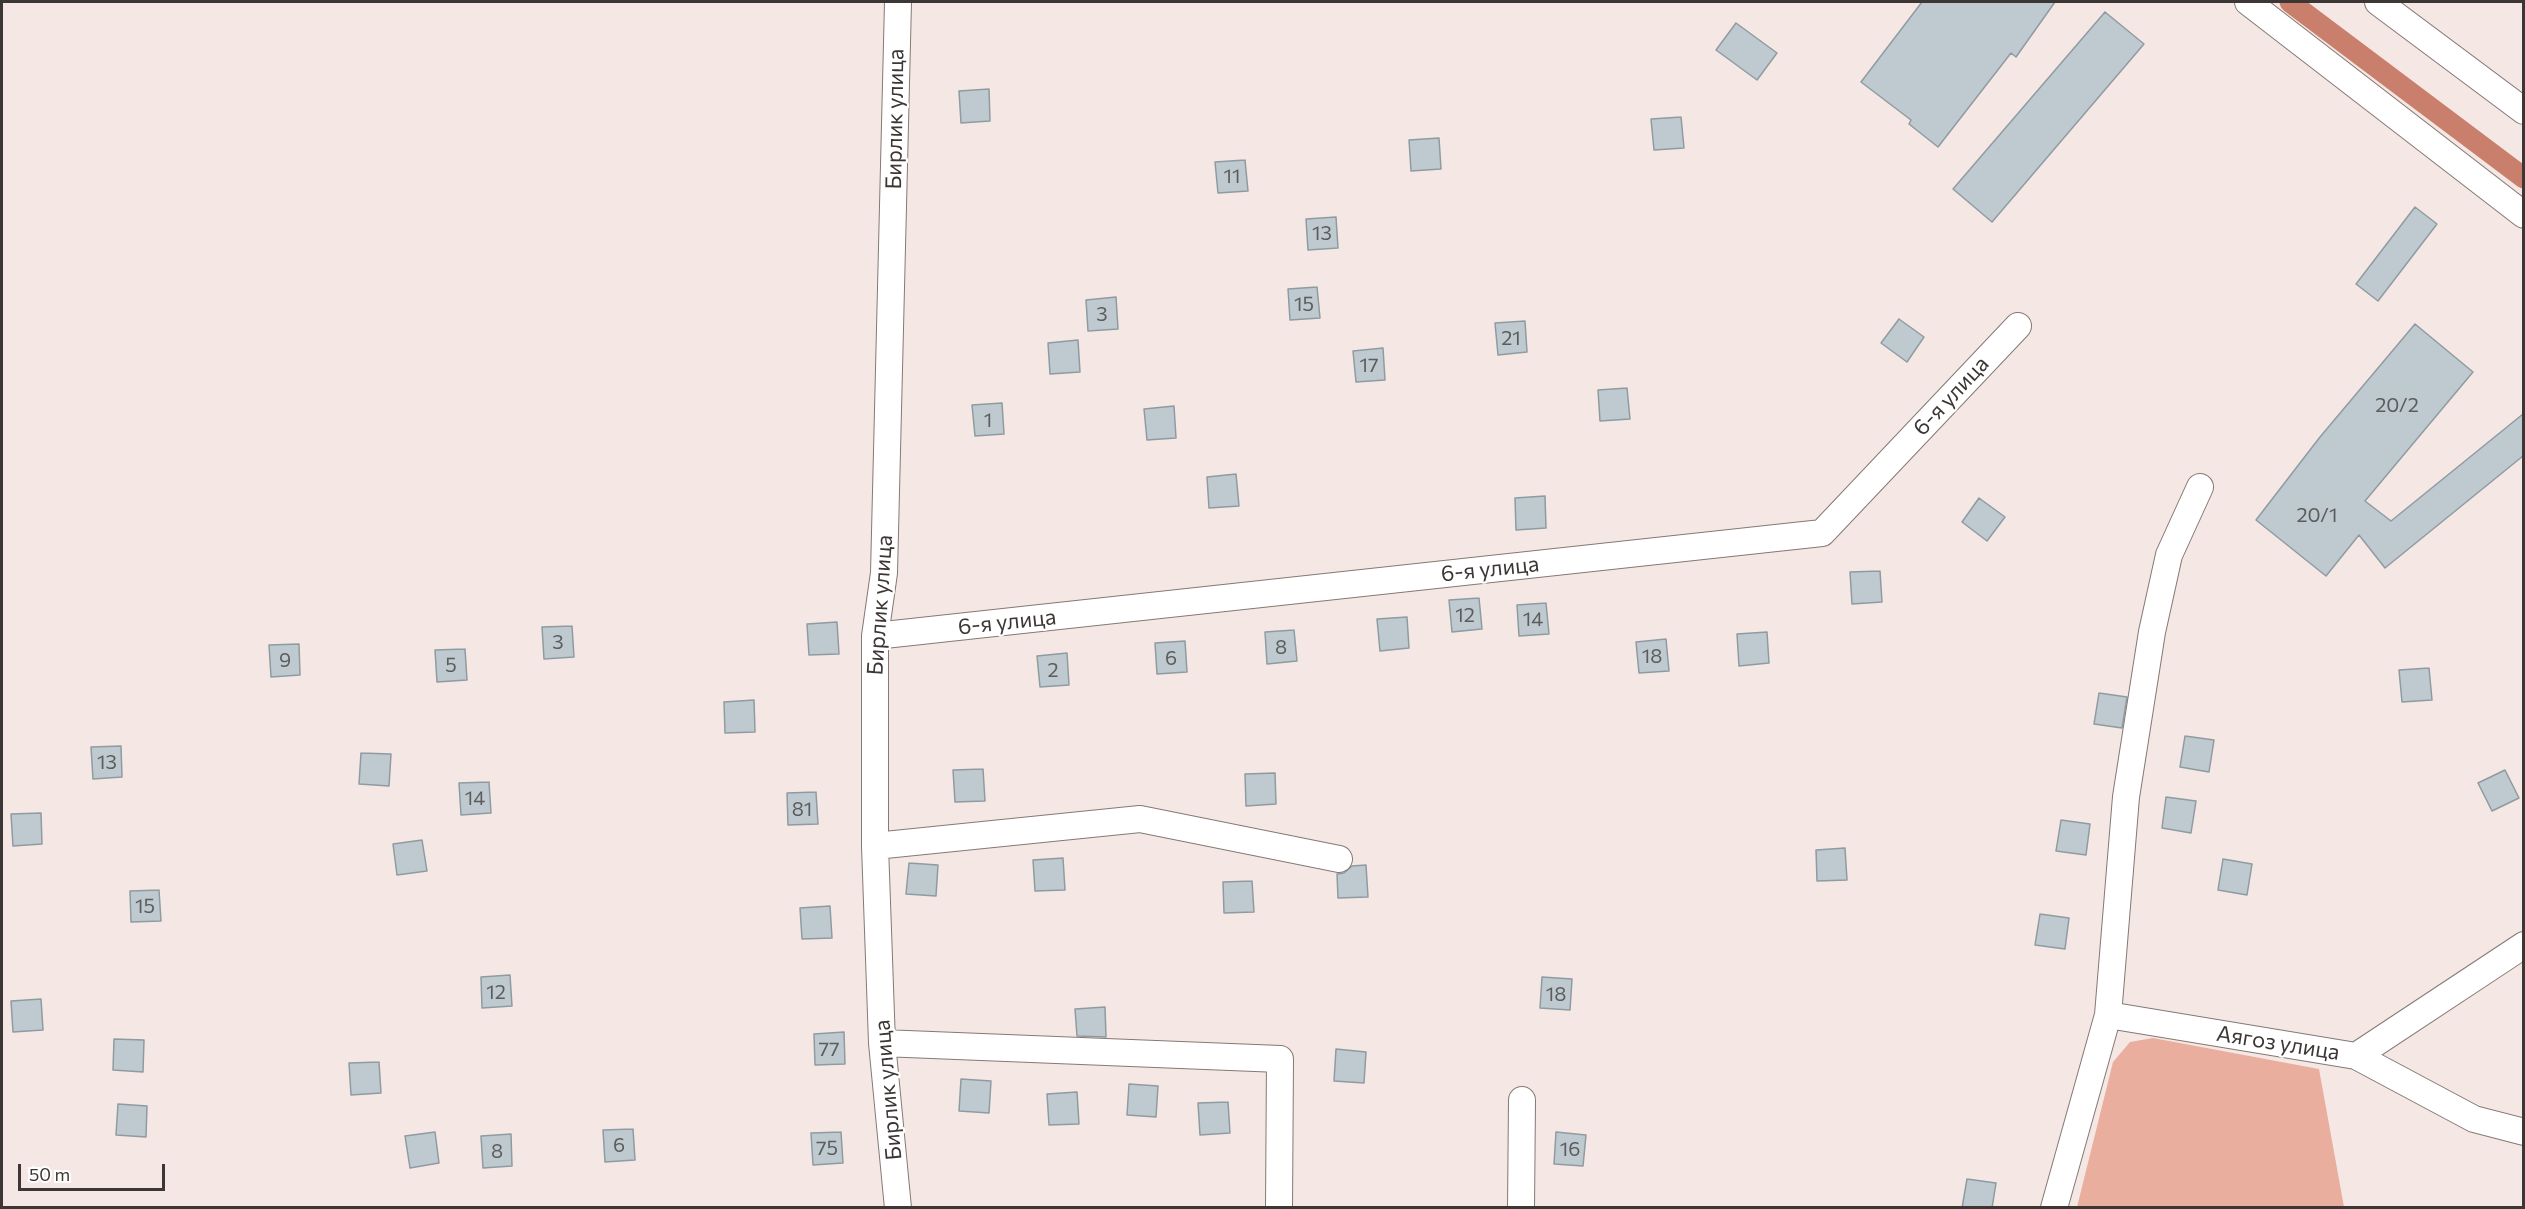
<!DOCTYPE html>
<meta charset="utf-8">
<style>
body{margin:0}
#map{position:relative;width:2525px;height:1209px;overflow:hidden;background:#f5e8e4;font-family:Commissioner,sans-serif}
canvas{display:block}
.frame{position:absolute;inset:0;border:3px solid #3c3735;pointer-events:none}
.scale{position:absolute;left:18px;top:1164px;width:147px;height:27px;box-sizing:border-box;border:3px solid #3c3735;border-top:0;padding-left:8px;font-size:18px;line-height:21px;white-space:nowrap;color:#3c3735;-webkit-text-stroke:4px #fff;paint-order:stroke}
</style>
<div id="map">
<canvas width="2525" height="1209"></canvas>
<div class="frame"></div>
<div class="scale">50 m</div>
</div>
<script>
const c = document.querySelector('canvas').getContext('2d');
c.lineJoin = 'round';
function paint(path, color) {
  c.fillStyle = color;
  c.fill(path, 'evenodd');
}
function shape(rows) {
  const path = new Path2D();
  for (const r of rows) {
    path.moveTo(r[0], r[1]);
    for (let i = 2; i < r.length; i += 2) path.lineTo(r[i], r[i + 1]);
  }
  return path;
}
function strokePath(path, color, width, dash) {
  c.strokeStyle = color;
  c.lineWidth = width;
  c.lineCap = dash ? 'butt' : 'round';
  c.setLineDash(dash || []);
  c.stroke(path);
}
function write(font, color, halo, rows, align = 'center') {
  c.font = font + ' Commissioner,sans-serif';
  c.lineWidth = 4.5;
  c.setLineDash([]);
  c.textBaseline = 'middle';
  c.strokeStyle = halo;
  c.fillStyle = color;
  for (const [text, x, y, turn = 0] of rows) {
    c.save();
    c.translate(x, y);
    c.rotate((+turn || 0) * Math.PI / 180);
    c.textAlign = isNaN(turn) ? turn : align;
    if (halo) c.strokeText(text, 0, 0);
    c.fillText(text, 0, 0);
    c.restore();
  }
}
paint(shape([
 [2153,1038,2319,1069,2344,1207,2077,1207,2113,1062,2130,1042]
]), '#eaae9f');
strokePath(shape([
 [2290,2,2524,178]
]), '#ca7f6c', 21);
const building = shape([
 [1922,2,2055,2,2016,57,2011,53,1938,147,1909,124,1911,120,1861,82,1922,2],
 [2105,12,2144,44,1992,222,1953,189,2105,12],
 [1736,23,1777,53,1757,80,1716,50,1736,23],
 [989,89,990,121,961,123,959,91,989,89],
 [1681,117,1684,148,1654,150,1651,119,1681,117],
 [1439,138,1441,169,1411,171,1409,140,1439,138],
 [1245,160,1248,191,1218,193,1215,162,1245,160],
 [2415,207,2437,224,2378,301,2356,284,2415,207],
 [1336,217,1338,248,1308,250,1306,219,1336,217],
 [1317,287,1320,318,1290,320,1288,289,1317,287],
 [1116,297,1118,329,1088,331,1086,300,1116,297],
 [1899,319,1924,337,1907,362,1881,343,1899,319],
 [1525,321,1527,352,1498,355,1495,323,1525,321],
 [2415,324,2473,372,2365,501,2391,521,2523,414,2523,456,2385,568,2359,535,2326,576,2256,520,2320,437,2415,324],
 [1078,340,1080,372,1050,374,1048,343,1078,340],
 [1383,348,1385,380,1356,382,1353,351,1383,348],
 [1627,388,1630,419,1600,421,1598,390,1627,388],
 [1002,403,1004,434,975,436,972,405,1002,403],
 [1174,406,1176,438,1147,440,1144,409,1174,406],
 [1236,474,1239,506,1209,508,1207,477,1236,474],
 [1545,496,1546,528,1516,530,1515,498,1545,496],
 [1979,498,2005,517,1987,541,1962,522,1979,498],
 [1880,571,1882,602,1852,604,1850,572,1880,571],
 [1479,598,1482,629,1452,632,1449,600,1479,598],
 [1546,603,1549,634,1519,636,1517,605,1546,603],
 [1407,617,1409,648,1380,651,1377,619,1407,617],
 [837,622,839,654,809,655,807,624,837,622],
 [572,626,574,657,544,659,542,627,572,626],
 [1294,630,1297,661,1267,664,1265,632,1294,630],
 [1767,632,1769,663,1739,666,1737,634,1767,632],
 [1666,639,1669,671,1639,673,1636,642,1666,639],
 [1185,641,1187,672,1157,674,1155,643,1185,641],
 [299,644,300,675,271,677,269,645,299,644],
 [465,649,467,680,437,682,435,650,465,649],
 [1067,653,1069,685,1040,687,1037,656,1067,653],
 [2429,668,2432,700,2402,702,2399,670,2429,668],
 [2099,693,2127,697,2122,728,2094,724,2099,693],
 [754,700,755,732,725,733,724,702,754,700],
 [2185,736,2214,740,2209,772,2180,767,2185,736],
 [121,746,122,777,93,779,91,747,121,746],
 [361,753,391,754,389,786,359,784,361,753],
 [983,769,985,801,955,802,953,770,983,769],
 [2505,770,2519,798,2492,811,2478,783,2505,770],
 [1275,773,1276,804,1246,806,1245,774,1275,773],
 [489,782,491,813,461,815,459,783,489,782],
 [816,792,818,824,788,825,787,793,816,792],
 [2166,797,2196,801,2191,833,2162,828,2166,797],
 [41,813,42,844,13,846,11,814,41,813],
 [2061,820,2090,824,2086,855,2056,851,2061,820],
 [422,840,427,871,397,875,393,844,422,840],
 [1845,848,1847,880,1817,881,1816,850,1845,848],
 [1063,858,1065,890,1035,891,1033,860,1063,858],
 [2223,859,2252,864,2247,895,2218,890,2223,859],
 [909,863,938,865,936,896,906,894,909,863],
 [1366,865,1368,897,1338,898,1337,874,1344,873,1352,866,1366,865],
 [1252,881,1254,912,1224,913,1223,882,1252,881],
 [159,890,161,921,131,922,130,891,159,890],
 [830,906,832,938,802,939,800,908,830,906],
 [2040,914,2069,918,2065,949,2035,945,2040,914],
 [510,975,512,1006,482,1008,481,977,510,975],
 [1542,977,1572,979,1570,1010,1540,1008,1542,977],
 [41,999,43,1030,13,1032,11,1001,41,999],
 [1105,1007,1106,1037,1077,1036,1075,1009,1105,1007],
 [844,1032,845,1064,815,1065,814,1034,844,1032],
 [114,1039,144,1040,143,1072,113,1070,114,1039],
 [1336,1049,1366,1052,1364,1083,1334,1081,1336,1049],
 [379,1062,381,1093,351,1095,349,1063,379,1062],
 [961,1079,991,1081,989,1113,959,1111,961,1079],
 [1129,1084,1158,1086,1156,1117,1127,1115,1129,1084],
 [1077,1092,1079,1124,1049,1125,1047,1094,1077,1092],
 [1228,1102,1230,1133,1200,1135,1198,1103,1228,1102],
 [118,1104,147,1106,146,1137,116,1135,118,1104],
 [633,1129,635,1160,605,1162,603,1130,633,1129],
 [435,1132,439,1163,410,1168,405,1136,435,1132],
 [841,1132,843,1163,813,1165,811,1133,841,1132],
 [1556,1132,1586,1135,1583,1166,1554,1164,1556,1132],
 [511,1134,512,1166,483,1168,481,1136,511,1134],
 [1967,1179,1996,1183,1992,1208,1962,1208,1967,1179]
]);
paint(building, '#becad0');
strokePath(building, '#8f9ba0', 1.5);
const minor = shape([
 [2248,2,2524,215],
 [2378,2,2524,111],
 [875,636,1822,533,2018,326],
 [875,846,1140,819,1339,859],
 [2108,1015,2356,1056,2524,945],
 [882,1043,1280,1059,1279,1208],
 [2356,1056,2474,1119,2524,1132],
 [898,1208,882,1043,875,846,875,636,884,573,898,2],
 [1521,1208,1522,1100],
 [2054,1208,2108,1015,2126,797,2152,632,2169,555,2200,487]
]);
strokePath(minor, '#847975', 28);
strokePath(minor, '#fff', 26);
write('20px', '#5c5c5c', null, [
 ["11",1232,176],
 ["13",1322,233],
 ["15",1304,304],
 ["3",1102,314],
 ["21",1511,338],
 ["17",1369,365],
 ["20/2",2397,405],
 ["1",988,420],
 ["20/1",2317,515],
 ["12",1465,615],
 ["14",1533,619],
 ["3",558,642],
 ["8",1281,647],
 ["18",1652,656],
 ["6",1171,658],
 ["9",285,660],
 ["5",451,665],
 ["2",1053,670],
 ["13",107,762],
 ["14",475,798],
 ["81",802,809],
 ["15",145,906],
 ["12",496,992],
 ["18",1556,994],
 ["77",829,1049],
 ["6",619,1145],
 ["75",827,1148],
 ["16",1570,1149],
 ["8",497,1151]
]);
write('22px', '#3c3735', '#fff', [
 ["Бирлик улица",895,119,-89],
 ["6-я улица",1951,396,-47],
 ["6-я улица",1490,569,-6],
 ["Бирлик улица",880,605,-86],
 ["6-я улица",1007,622,-6],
 ["Аягоз улица",2278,1043,9],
 ["Бирлик улица",888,1090,-95]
]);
</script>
